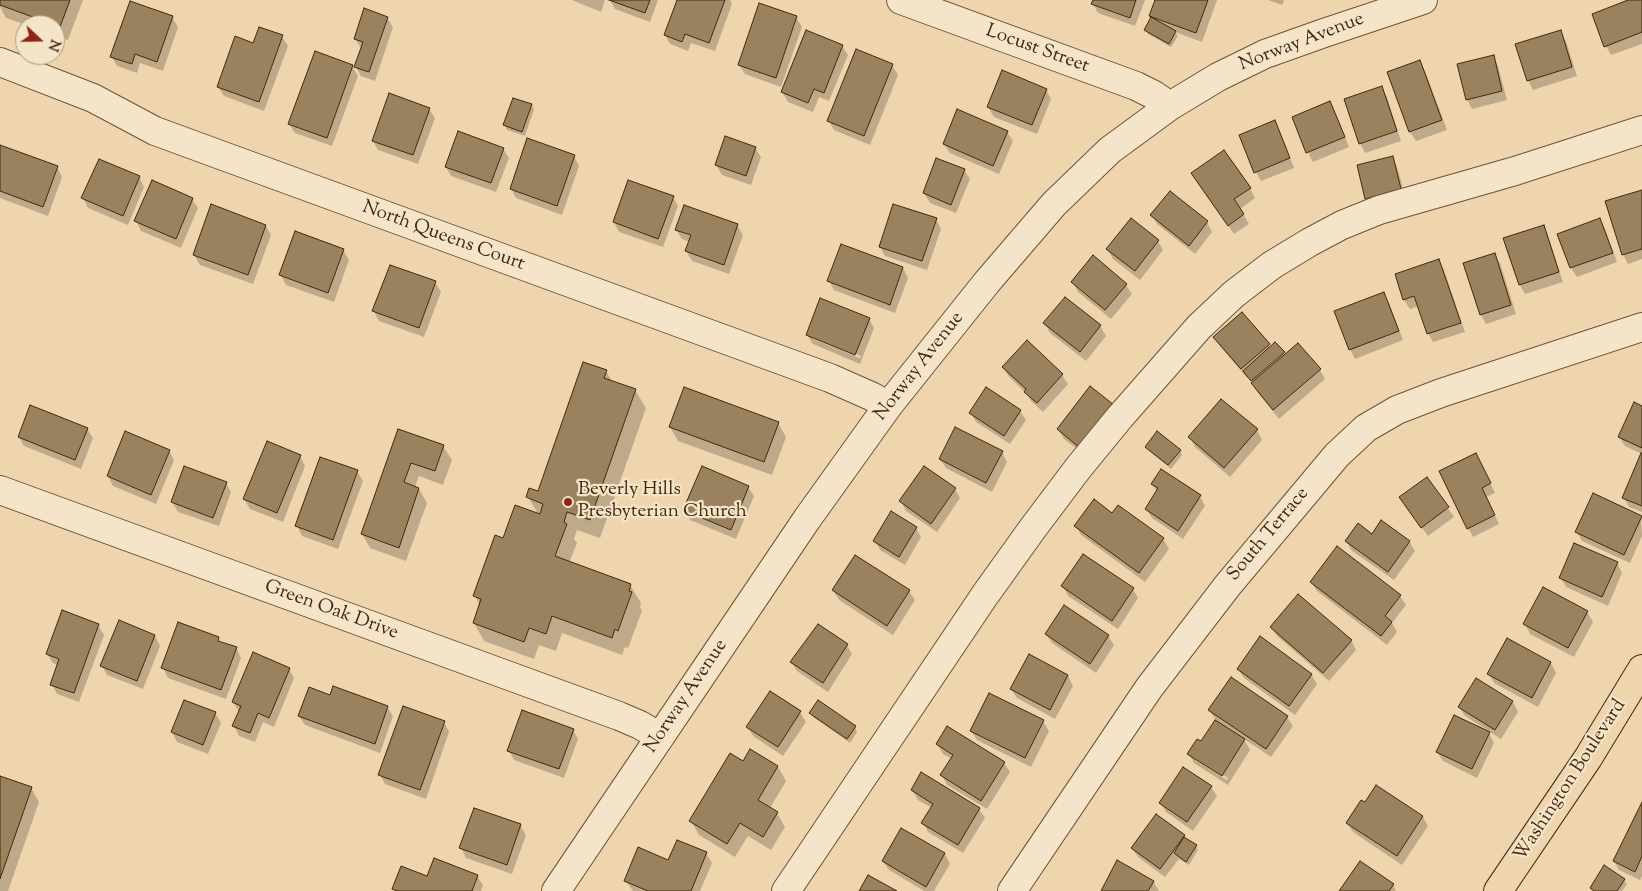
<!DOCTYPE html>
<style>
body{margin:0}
#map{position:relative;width:1642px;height:891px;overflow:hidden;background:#eed5ad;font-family:"Sorts Mill Goudy",serif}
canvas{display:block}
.north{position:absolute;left:15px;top:15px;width:50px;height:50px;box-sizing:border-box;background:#f4e4ca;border:1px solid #ad997e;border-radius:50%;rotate:111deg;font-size:14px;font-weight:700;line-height:20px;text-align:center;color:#42280b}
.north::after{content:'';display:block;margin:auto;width:18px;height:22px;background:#8f2418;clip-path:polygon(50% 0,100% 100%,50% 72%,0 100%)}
</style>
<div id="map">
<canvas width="1642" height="891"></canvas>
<div class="north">N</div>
</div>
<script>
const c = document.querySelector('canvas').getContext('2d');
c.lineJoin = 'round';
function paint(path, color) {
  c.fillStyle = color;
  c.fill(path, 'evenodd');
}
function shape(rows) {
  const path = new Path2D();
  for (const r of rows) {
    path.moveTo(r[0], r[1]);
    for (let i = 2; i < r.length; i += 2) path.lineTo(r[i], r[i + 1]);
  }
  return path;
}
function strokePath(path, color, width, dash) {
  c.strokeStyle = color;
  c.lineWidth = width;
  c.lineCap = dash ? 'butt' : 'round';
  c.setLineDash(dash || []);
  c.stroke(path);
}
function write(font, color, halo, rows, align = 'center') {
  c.font = font + ' "Sorts Mill Goudy",serif';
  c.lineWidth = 4.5;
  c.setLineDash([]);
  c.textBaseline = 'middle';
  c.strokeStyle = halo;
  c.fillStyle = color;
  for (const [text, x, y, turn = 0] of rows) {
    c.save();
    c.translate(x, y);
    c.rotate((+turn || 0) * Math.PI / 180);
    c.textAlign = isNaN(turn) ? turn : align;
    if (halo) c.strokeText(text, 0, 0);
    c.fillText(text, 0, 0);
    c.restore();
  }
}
paint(shape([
 [0,0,83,0,68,40,55,36,55,25,26,25,6,18,0,7],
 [572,0,605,0,601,12],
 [610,0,658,0,650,22,615,9],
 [678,0,730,0,732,4,715,51,691,43,688,51,670,44,665,35],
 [1094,0,1145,0,1135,26,1098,13,1093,4],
 [1156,0,1217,0,1202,42,1175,32,1178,36,1171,47,1148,34,1146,30,1152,18,1150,16],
 [1268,0,1284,0,1282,5],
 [1631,0,1642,0,1642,44,1611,55,1606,46],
 [172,17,178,27,163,71,140,63,137,73,117,66,112,57],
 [796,17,802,27,781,87,745,74,739,65],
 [387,18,393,27,375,81,361,76,356,67,362,49,355,39],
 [1560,31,1566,41,1577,76,1533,90,1528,80],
 [282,37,288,46,264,111,224,96,218,87,253,44],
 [842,46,848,55,829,101,819,97,813,112,788,102,782,92],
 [1493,56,1498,66,1507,100,1472,109,1467,99],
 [1419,62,1425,71,1447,130,1416,141,1410,132,1388,73],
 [892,65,898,75,870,145,834,130,829,121],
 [352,66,358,76,332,146,295,133,289,124],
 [1381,88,1387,97,1401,141,1365,153,1360,143],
 [1046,90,1051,99,1037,134,994,117,988,107],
 [1330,102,1335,112,1349,147,1313,162,1308,152],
 [531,105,534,109,525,136,507,130,505,125],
 [429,109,435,118,418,164,378,150,373,141],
 [1274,122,1279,131,1294,168,1261,181,1256,172],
 [1007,132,1013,141,999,174,950,153,944,144],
 [0,146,57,167,62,177,48,216,0,198],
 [755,148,761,157,751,185,722,175,716,165],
 [503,149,509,158,496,192,451,176,446,167],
 [574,156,579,166,562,215,516,198,511,188],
 [1392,157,1397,167,1406,199,1372,208,1367,198],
 [964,170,970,179,956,213,930,203,924,193],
 [1192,174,1250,188,1255,198,1240,209,1249,224,1234,234],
 [139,177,144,187,128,225,88,208,83,198],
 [1642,191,1642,259,1628,264,1623,254],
 [673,197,678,206,663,247,619,232,614,222],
 [192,199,198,208,181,248,141,231,136,221],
 [1152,215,1207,222,1212,232,1195,254,1157,224],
 [936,219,941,229,927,270,885,256,880,247],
 [1599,219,1605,229,1617,262,1577,277,1571,268,1559,234],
 [737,225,743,235,729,274,692,261,686,251,690,242,682,239,676,230],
 [266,226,271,235,253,284,200,265,194,255],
 [1543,226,1548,236,1563,282,1525,294,1520,285,1505,239],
 [1158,241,1163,250,1140,280,1113,259,1108,250],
 [343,250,349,260,334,302,286,285,281,275],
 [1494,254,1500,263,1516,314,1486,324,1481,315],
 [1094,257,1126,285,1132,294,1111,319,1078,292,1073,282],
 [1439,261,1444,270,1465,332,1433,342,1428,333,1419,306,1410,309,1404,300,1396,275],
 [903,268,908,278,895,313,834,290,829,281],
 [435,282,441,292,424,337,379,321,374,311],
 [1383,293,1389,303,1403,340,1355,359,1350,349],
 [1065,298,1100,326,1106,336,1086,361,1050,333,1045,324],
 [869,319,874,328,860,364,813,344,807,335],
 [813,336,861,356,860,358,813,339],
 [1214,337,1269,344,1270,348,1284,353,1285,356,1320,370,1325,379,1279,419,1258,393,1253,383,1248,377,1247,378,1220,346],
 [1027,342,1062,375,1068,384,1043,412,1031,401,1026,393,1009,377,1003,367],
 [606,371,613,383,635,390,646,408,600,538,577,530,574,539,577,543,569,563,630,585,641,603,640,607,642,611,628,648,625,647,622,655,562,633,556,651,539,645,534,659,484,641,474,623,480,606,475,596,504,539,538,514,528,497,539,493],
 [1091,388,1086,456,1064,439,1058,429],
 [1642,407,1642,512,1629,507,1624,498,1642,454,1625,446,1619,437],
 [1020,411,1026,420,1010,444,976,422,971,413],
 [778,423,786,437,772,475,678,441,670,427],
 [87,429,93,438,81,469,24,446,19,437],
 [399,430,443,446,452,460,443,485,419,476,415,487,419,489,427,503,406,561,370,548,362,534],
 [1257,430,1262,440,1230,477,1195,447,1190,437],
 [1146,447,1180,450,1182,455,1171,469,1149,451],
 [169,451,174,460,156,504,113,486,108,476],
 [1002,452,1007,462,992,492,946,468,940,459],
 [300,456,305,466,283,522,250,509,244,499],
 [1481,464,1495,493,1486,497,1499,524,1473,537,1468,528],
 [357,471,363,481,338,549,302,536,297,526],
 [1427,478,1454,517,1428,536,1406,506],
 [226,483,231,492,219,526,178,512,172,502],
 [1152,484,1200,496,1205,506,1183,539,1152,518,1146,509,1157,492],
 [748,487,754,496,736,539,690,520,684,510],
 [955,489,960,498,937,532,906,511,901,501],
 [1119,507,1163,539,1169,549,1145,582,1081,535,1076,526,1113,515],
 [1641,517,1642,536,1630,563,1582,541,1577,532],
 [916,528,921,537,905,565,880,550,875,541],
 [1372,535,1409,541,1415,551,1394,580,1352,551,1346,541],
 [1617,563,1622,573,1608,606,1566,587,1561,578],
 [1311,582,1400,596,1406,605,1392,623,1397,632,1387,645,1317,591],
 [1063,586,1133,589,1138,598,1118,629,1068,596],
 [833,590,909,591,915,600,893,635,839,600],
 [1587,612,1593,622,1574,657,1530,634,1525,624],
 [120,622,155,636,160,646,143,689,107,675,102,666],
 [98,625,104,635,79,702,57,694,52,684,58,665,53,663,47,654],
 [1271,627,1351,640,1356,650,1329,681,1277,636],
 [1046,634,1108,636,1114,645,1096,673,1052,643],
 [218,638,221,643,236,648,241,658,226,699,168,678,163,668],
 [1507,639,1551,663,1556,673,1538,707,1494,683,1489,674],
 [847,645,852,654,828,692,797,671,791,662],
 [1029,655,1068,676,1073,686,1055,719,1017,698,1011,689],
 [289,669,294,678,274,727,263,722,255,742,239,736,234,726,239,712,233,702],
 [1238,669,1311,674,1317,684,1295,715,1244,678],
 [1477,680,1513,702,1518,712,1501,739,1465,716,1459,707],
 [330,696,387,707,393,716,380,753,305,725,299,716],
 [184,701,215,713,221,723,208,754,177,742,172,732],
 [1209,710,1287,717,1293,726,1271,757,1244,739,1250,750,1228,785,1194,763,1189,754,1201,743,1216,720],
 [1195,757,1228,778,1227,780,1195,760],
 [800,712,806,722,783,756,753,736,748,727],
 [811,713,855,727,857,732,850,743,813,717],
 [1043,721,1049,731,1031,767,977,740,971,731],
 [444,722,449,732,426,799,385,784,380,775],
 [573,730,578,739,564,778,514,760,509,751],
 [1488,731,1494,743,1477,778,1443,761,1437,752],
 [937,744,1004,763,1010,772,987,809,947,785,942,775,952,759,943,754],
 [751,750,778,767,786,781,770,808,777,813,785,827,771,850,748,836,735,857,699,835,691,821,743,763],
 [1184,768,1211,787,1217,796,1193,831,1166,812,1160,803],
 [0,777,31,788,39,802,8,891,0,891],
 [912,790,979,809,985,818,963,853,928,832,923,823,932,808,918,800],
 [1365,804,1423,817,1428,826,1402,865,1353,832,1347,823],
 [1642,805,1642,876,1640,880,1619,870,1614,861],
 [520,825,526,835,512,874,466,858,461,848],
 [902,829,945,854,950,864,934,891,924,891,889,870,883,861],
 [1184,836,1186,839,1196,846,1198,850,1189,865,1179,859,1165,877,1138,857,1132,848],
 [706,853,712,863,700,891,633,891,626,881,669,861],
 [477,876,483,885,481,891,395,891,394,889,428,878],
 [1624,880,1627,884,1622,891,1593,891,1591,888],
 [1153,881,1159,891,1102,891],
 [1393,885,1396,891,1341,891]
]), '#0003');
const building = shape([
 [0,0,70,0,60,27,0,5,0,0],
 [609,0,650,0,645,13,609,0],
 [677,0,725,0,709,43,685,34,682,42,664,35,677,0],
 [1093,0,1136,0,1130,18,1091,4,1093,0],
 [1155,0,1208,0,1196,33,1149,16,1155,0],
 [1628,0,1642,0,1642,32,1604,47,1592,14,1628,0],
 [130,1,173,16,157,62,135,54,132,64,110,57,130,1],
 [759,3,797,16,776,78,738,65,759,3],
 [364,8,388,17,369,72,354,67,363,42,354,39,364,8],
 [1151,17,1176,31,1169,44,1144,30,1151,17],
 [259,27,283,35,259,102,217,87,235,36,253,43,259,27],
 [806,30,843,45,824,93,814,89,808,103,781,92,806,30],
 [1561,30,1572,67,1527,81,1515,44,1561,30],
 [856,49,893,64,864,136,827,121,856,49],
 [315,51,353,65,327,138,288,124,315,51],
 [1494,55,1502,91,1466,100,1457,64,1494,55],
 [1420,60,1442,120,1409,132,1387,72,1420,60],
 [1002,70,1047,89,1032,125,987,107,1002,70],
 [1382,86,1397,131,1359,144,1344,99,1382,86],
 [389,93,430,108,413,155,372,141,389,93],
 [513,98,532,104,522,132,503,125,513,98],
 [1330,101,1345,137,1306,153,1292,117,1330,101],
 [957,109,1008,131,993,166,943,144,957,109],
 [1275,120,1290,158,1254,173,1239,135,1275,120],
 [458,131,504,148,491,183,445,167,458,131],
 [725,136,756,147,746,176,715,165,725,136],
 [527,138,575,155,557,206,510,189,527,138],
 [0,145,58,166,43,207,0,191,0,145],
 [1224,150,1251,188,1234,199,1244,214,1228,226,1191,173,1224,150],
 [1393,156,1401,189,1365,199,1357,165,1393,156],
 [936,158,965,169,951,205,923,193,936,158],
 [99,159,140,176,123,216,81,198,99,159],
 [152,180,193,198,176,239,134,221,152,180],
 [628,180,674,196,658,239,613,222,628,180],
 [1642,190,1642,249,1622,255,1605,201,1642,190],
 [1170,191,1208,221,1189,246,1150,215,1170,191],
 [211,204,266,225,248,275,193,255,211,204],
 [893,204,937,218,922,261,879,247,893,204],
 [684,205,738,224,724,265,685,251,691,235,675,230,684,205],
 [1131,218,1159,240,1135,271,1106,249,1131,218],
 [1600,218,1613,253,1570,268,1557,234,1600,218],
 [1544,225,1559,272,1519,285,1503,238,1544,225],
 [295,231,344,249,328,293,279,275,295,231],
 [841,244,903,267,890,305,827,281,841,244],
 [1495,253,1511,305,1480,315,1463,263,1495,253],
 [1093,255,1127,284,1105,310,1071,282,1093,255],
 [1439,259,1461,323,1427,334,1414,296,1403,300,1395,274,1439,259],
 [390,265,436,281,419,328,372,311,390,265],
 [1384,292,1399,331,1349,350,1334,311,1384,292],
 [1065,297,1101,325,1080,352,1043,323,1065,297],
 [820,298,870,318,855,355,806,335,820,298],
 [1242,312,1270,344,1241,369,1213,337,1242,312],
 [1027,340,1063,374,1037,403,1024,392,1026,389,1002,367,1027,340],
 [1275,342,1285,352,1251,381,1243,371,1275,342],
 [1298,343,1321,369,1273,410,1251,383,1298,343],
 [583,362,607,370,604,378,636,389,590,520,567,512,564,522,567,524,555,556,631,584,629,591,632,592,618,631,615,629,612,638,552,616,546,634,529,628,524,642,473,623,481,599,473,596,495,535,503,538,515,505,540,514,543,504,526,497,529,488,538,491,583,362],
 [1090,386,1114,405,1080,448,1057,429,1090,386],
 [684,387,779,422,764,462,669,427,684,387],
 [986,387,1021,410,1004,436,969,413,986,387],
 [1221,399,1258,429,1224,468,1188,437,1221,399],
 [1634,402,1642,406,1642,448,1618,437,1634,402],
 [30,405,88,428,75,460,18,437,30,405],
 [955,427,1003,451,986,483,939,459,955,427],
 [398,429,444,445,435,471,411,463,404,482,419,488,399,548,361,534,398,429],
 [125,431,170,450,151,495,107,476,125,431],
 [1157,431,1181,450,1168,465,1145,447,1157,431],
 [267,441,301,455,277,513,243,499,267,441],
 [1476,453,1491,483,1482,488,1495,515,1467,529,1439,471,1476,453],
 [1641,453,1642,453,1642,506,1622,498,1641,453],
 [320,457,358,470,333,540,295,526,320,457],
 [184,466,227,482,213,518,171,502,184,466],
 [702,466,749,486,731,530,683,510,702,466],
 [924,466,956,488,931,524,899,501,924,466],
 [1161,469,1201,495,1178,531,1145,509,1158,488,1151,484,1161,469],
 [1427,477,1449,507,1421,528,1399,497,1427,477],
 [1593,493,1642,516,1624,555,1575,532,1593,493],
 [1094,499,1112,513,1118,505,1164,538,1139,573,1074,526,1094,499],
 [891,511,917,527,899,557,873,541,891,511],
 [1381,520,1410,541,1388,572,1345,541,1358,523,1372,534,1381,520],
 [1574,543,1618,562,1602,597,1559,578,1574,543],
 [1337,546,1401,595,1385,616,1392,622,1381,636,1310,582,1337,546],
 [1083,554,1134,588,1112,621,1061,586,1083,554],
 [855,555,910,590,887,626,832,590,855,555],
 [1543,587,1588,611,1568,648,1523,624,1543,587],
 [1298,594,1352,640,1323,673,1270,627,1298,594],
 [1064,605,1109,635,1090,664,1045,634,1064,605],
 [62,610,99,624,74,693,50,685,59,659,46,654,62,610],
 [119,620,155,635,137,681,100,666,119,620],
 [178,622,219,637,218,641,237,647,221,690,161,668,178,622],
 [818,624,848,644,823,683,790,662,818,624],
 [1260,636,1312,674,1289,706,1237,669,1260,636],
 [1507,638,1551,662,1532,698,1487,674,1507,638],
 [253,652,290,668,269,718,258,713,250,733,232,726,241,706,232,702,253,652],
 [1029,654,1068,675,1050,710,1010,689,1029,654],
 [1231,677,1288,716,1266,749,1208,710,1231,677],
 [1476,678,1513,701,1495,730,1458,707,1476,678],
 [333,686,388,706,375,744,298,716,309,687,330,695,333,686],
 [770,691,801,711,778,747,746,727,770,691],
 [989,693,1044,720,1025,758,970,731,989,693],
 [184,700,216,712,203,745,171,732,184,700],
 [818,700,856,726,847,739,809,713,818,700],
 [403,706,445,721,420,790,378,775,403,706],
 [522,710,574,729,559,769,507,751,522,710],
 [1454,715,1490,732,1472,769,1436,752,1454,715],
 [1215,720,1245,739,1222,776,1187,754,1197,739,1201,741,1215,720],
 [947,726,1005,762,981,801,940,775,953,755,936,744,947,726],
 [750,749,778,766,758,800,778,812,763,837,740,823,727,844,689,821,730,753,743,761,750,749],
 [1183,767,1212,786,1187,822,1159,803,1183,767],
 [921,772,980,808,958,845,921,823,933,804,911,790,921,772],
 [0,776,32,787,0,879,0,776],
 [1376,785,1423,816,1397,856,1346,823,1361,800,1365,802,1376,785],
 [1642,802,1642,856,1635,872,1613,861,1642,802],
 [474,808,521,824,507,865,459,848,474,808],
 [1156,814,1185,835,1160,869,1131,848,1156,814],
 [901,828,945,853,926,887,882,861,901,828],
 [1184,837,1197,845,1186,862,1174,853,1184,837],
 [677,840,707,852,691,891,648,891,624,881,638,847,668,860,677,840],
 [434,858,478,875,472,891,397,891,392,889,401,866,427,876,434,858],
 [1117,860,1154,881,1148,891,1101,891,1117,860],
 [1360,861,1394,884,1389,891,1339,891,1360,861],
 [1604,865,1625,879,1617,891,1594,891,1590,888,1604,865],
 [868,875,897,891,859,891,868,875]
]);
paint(building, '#9b825f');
strokePath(building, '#42280b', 1);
const minor = shape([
 [901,0,1136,86,1154,95,1170,106],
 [0,62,93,98,155,131,830,378,873,397,888,406],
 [0,490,619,716,640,725,660,737],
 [556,891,807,519,888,406,987,282,1054,204,1110,150,1170,106,1218,77,1265,54,1324,33,1423,0],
 [786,891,985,595,1033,528,1079,467,1120,417,1199,327,1234,294,1272,265,1310,242,1342,225,1379,210,1515,171,1642,130],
 [1012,891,1149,688,1228,585,1337,455,1366,428,1397,410,1441,393,1642,327]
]);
const major = shape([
 [1498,891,1588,758,1642,669]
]);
strokePath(minor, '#6d5334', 30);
strokePath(major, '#42280b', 30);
strokePath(minor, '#f4e4ca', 28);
strokePath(major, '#eed5ad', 28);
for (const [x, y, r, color] of [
 [568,502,5,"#8f2418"]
]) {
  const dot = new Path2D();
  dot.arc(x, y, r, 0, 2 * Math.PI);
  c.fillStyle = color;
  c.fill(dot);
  strokePath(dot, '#f4e4ca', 2);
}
write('19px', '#42280b', '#f4e4ca', [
 ["Norway Avenue",1302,43,-21],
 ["Locust Street",1037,50,20],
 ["North Queens Court",443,237,20],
 ["Norway Avenue",920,367,-52],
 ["South Terrace",1269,535,-50],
 ["Green Oak Drive",331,611,20],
 ["Norway Avenue",687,697,-56],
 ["Washington Boulevard",1571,781,-57]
]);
write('19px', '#42280b', '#f4e4ca', [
 ["Beverly Hills",578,491],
 ["Presbyterian Church",578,513]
], 'left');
</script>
